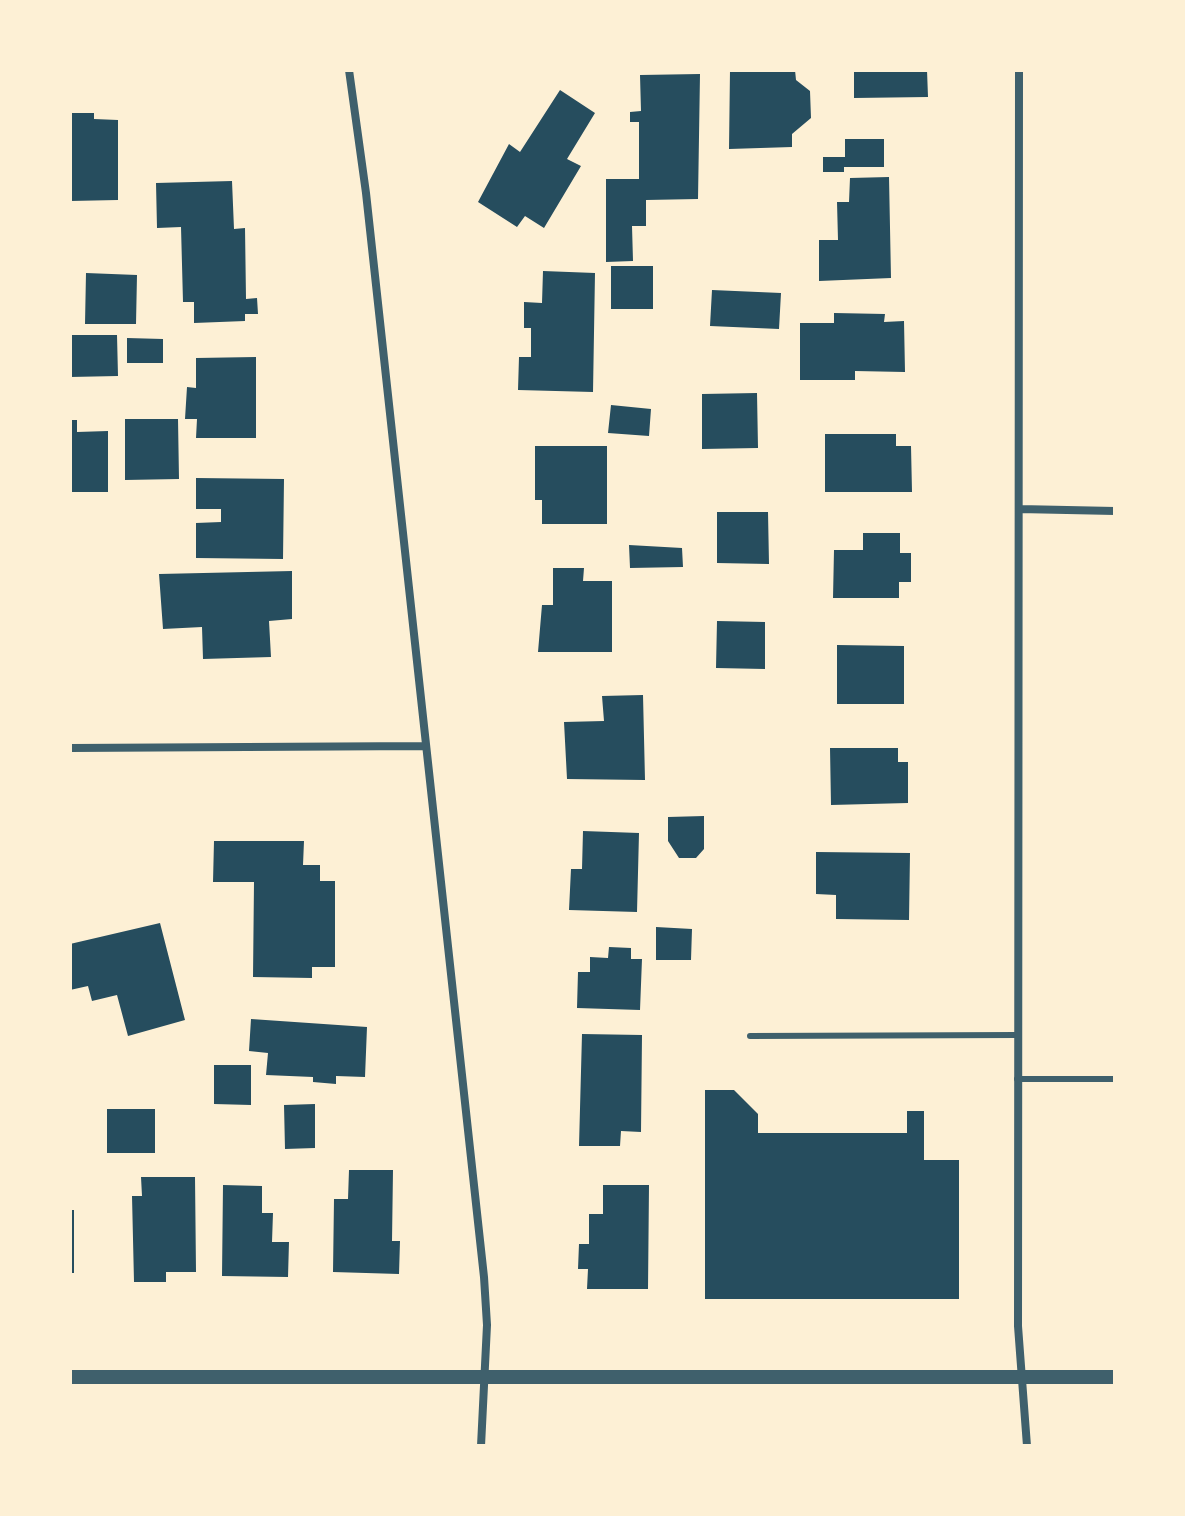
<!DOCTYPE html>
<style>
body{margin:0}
#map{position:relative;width:1185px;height:1516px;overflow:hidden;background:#fdf0d5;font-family:Montserrat,sans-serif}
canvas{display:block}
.frame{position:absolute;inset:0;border:72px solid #fdf0d5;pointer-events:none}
</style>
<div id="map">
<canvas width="1185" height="1516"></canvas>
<div class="frame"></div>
</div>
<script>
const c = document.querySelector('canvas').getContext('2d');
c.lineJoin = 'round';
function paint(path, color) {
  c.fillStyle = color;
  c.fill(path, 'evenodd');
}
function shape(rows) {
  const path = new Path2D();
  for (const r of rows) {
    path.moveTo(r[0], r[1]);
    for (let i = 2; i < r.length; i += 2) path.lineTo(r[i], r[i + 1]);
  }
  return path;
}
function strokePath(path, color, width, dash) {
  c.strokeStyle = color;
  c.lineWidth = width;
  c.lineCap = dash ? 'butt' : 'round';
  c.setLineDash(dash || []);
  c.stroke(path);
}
paint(shape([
 [730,70,795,70,796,80,810,91,811,118,792,134,792,147,729,149],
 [854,70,927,70,928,97,854,98],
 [700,74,698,199,646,200,646,226,632,226,633,261,606,262,606,179,639,179,639,122,630,122,630,112,641,111,640,75],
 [560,90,595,113,567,159,581,166,544,228,525,216,517,227,478,202,509,144,520,152],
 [70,113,94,113,94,119,118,120,118,200,70,201],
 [845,139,884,139,884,167,844,167,844,172,823,172,823,157,845,157],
 [889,177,891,278,819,281,819,240,838,240,837,202,849,202,850,178],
 [232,181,234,229,245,228,246,299,257,298,258,314,245,314,245,321,194,323,194,302,183,302,181,227,157,228,156,183],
 [611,266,653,266,653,309,611,309],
 [543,271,595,273,593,392,518,390,519,357,531,357,531,328,524,328,524,302,542,303],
 [86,273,137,275,136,324,85,324],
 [712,290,781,293,779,329,710,326],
 [834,313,885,314,884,322,904,321,905,372,855,371,855,380,800,380,800,323,834,323],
 [70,335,117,335,118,376,70,377],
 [127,338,163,339,163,363,127,363],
 [256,357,256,438,196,438,197,419,185,419,187,387,196,388,196,358],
 [757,393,758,448,702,449,702,394],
 [611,405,651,409,649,436,608,433],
 [125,419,178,419,179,479,125,480],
 [70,420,77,420,77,432,108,431,108,492,70,492],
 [825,434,896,434,896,446,911,446,912,492,825,492],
 [535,446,607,446,607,524,542,524,542,500,535,500],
 [196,478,284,479,283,559,196,558,196,523,221,522,221,509,196,509],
 [717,512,768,512,769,564,717,563],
 [863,533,900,533,900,553,911,553,911,582,899,582,899,598,833,598,834,550,863,550],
 [629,545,682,548,683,567,630,568],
 [553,568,584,568,583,581,612,581,612,652,538,652,542,605,553,605],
 [292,571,292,619,269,621,271,657,203,659,202,627,163,629,159,574],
 [717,621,765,622,765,669,716,668],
 [837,645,904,646,904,704,837,704],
 [643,695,645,780,567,779,564,722,604,721,602,696],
 [830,748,898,748,898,762,908,762,908,803,831,805],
 [704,816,704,849,696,858,679,858,668,841,668,817],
 [583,831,639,833,637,912,569,910,571,869,582,869],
 [214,841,304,841,303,865,320,865,320,881,335,881,335,967,312,967,312,978,253,977,254,882,213,882],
 [816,852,910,853,909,920,836,919,836,895,816,894],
 [160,923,185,1020,128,1036,117,995,92,1001,88,986,70,990,70,944],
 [656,927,692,929,691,960,656,960],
 [609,947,631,948,631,959,642,959,640,1010,577,1008,578,972,590,972,590,957,608,958],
 [251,1019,367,1027,365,1077,336,1076,336,1084,313,1082,313,1077,266,1075,268,1053,249,1051],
 [582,1034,642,1035,641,1132,621,1131,620,1146,579,1146],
 [214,1065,251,1065,251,1105,214,1104],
 [705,1090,734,1090,758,1114,758,1133,907,1133,907,1111,924,1111,924,1160,959,1160,959,1299,705,1299],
 [315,1104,315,1148,285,1149,284,1105],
 [107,1109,155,1109,155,1153,107,1153],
 [349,1170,393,1170,392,1241,400,1241,399,1274,333,1272,334,1199,348,1199],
 [141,1177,195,1177,196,1272,166,1272,166,1282,134,1282,132,1196,142,1196],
 [223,1185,262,1186,262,1213,273,1213,272,1242,289,1242,288,1277,222,1276],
 [603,1185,649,1185,648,1289,587,1289,588,1269,578,1269,579,1244,589,1244,589,1214,603,1214],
 [70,1210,74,1210,74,1273,70,1273]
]), '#264d5e');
strokePath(shape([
 [750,1036,1017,1035],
 [1017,1079,1115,1079]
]), '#3f606c', 6);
strokePath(shape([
 [349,70,366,193,484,1277,487,1325,481,1446],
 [1019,70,1018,1326,1027,1446],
 [1019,509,1115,511],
 [70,748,424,746]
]), '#3f606c', 8);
strokePath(shape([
 [70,1377,1115,1377]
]), '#3f606c', 14);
</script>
